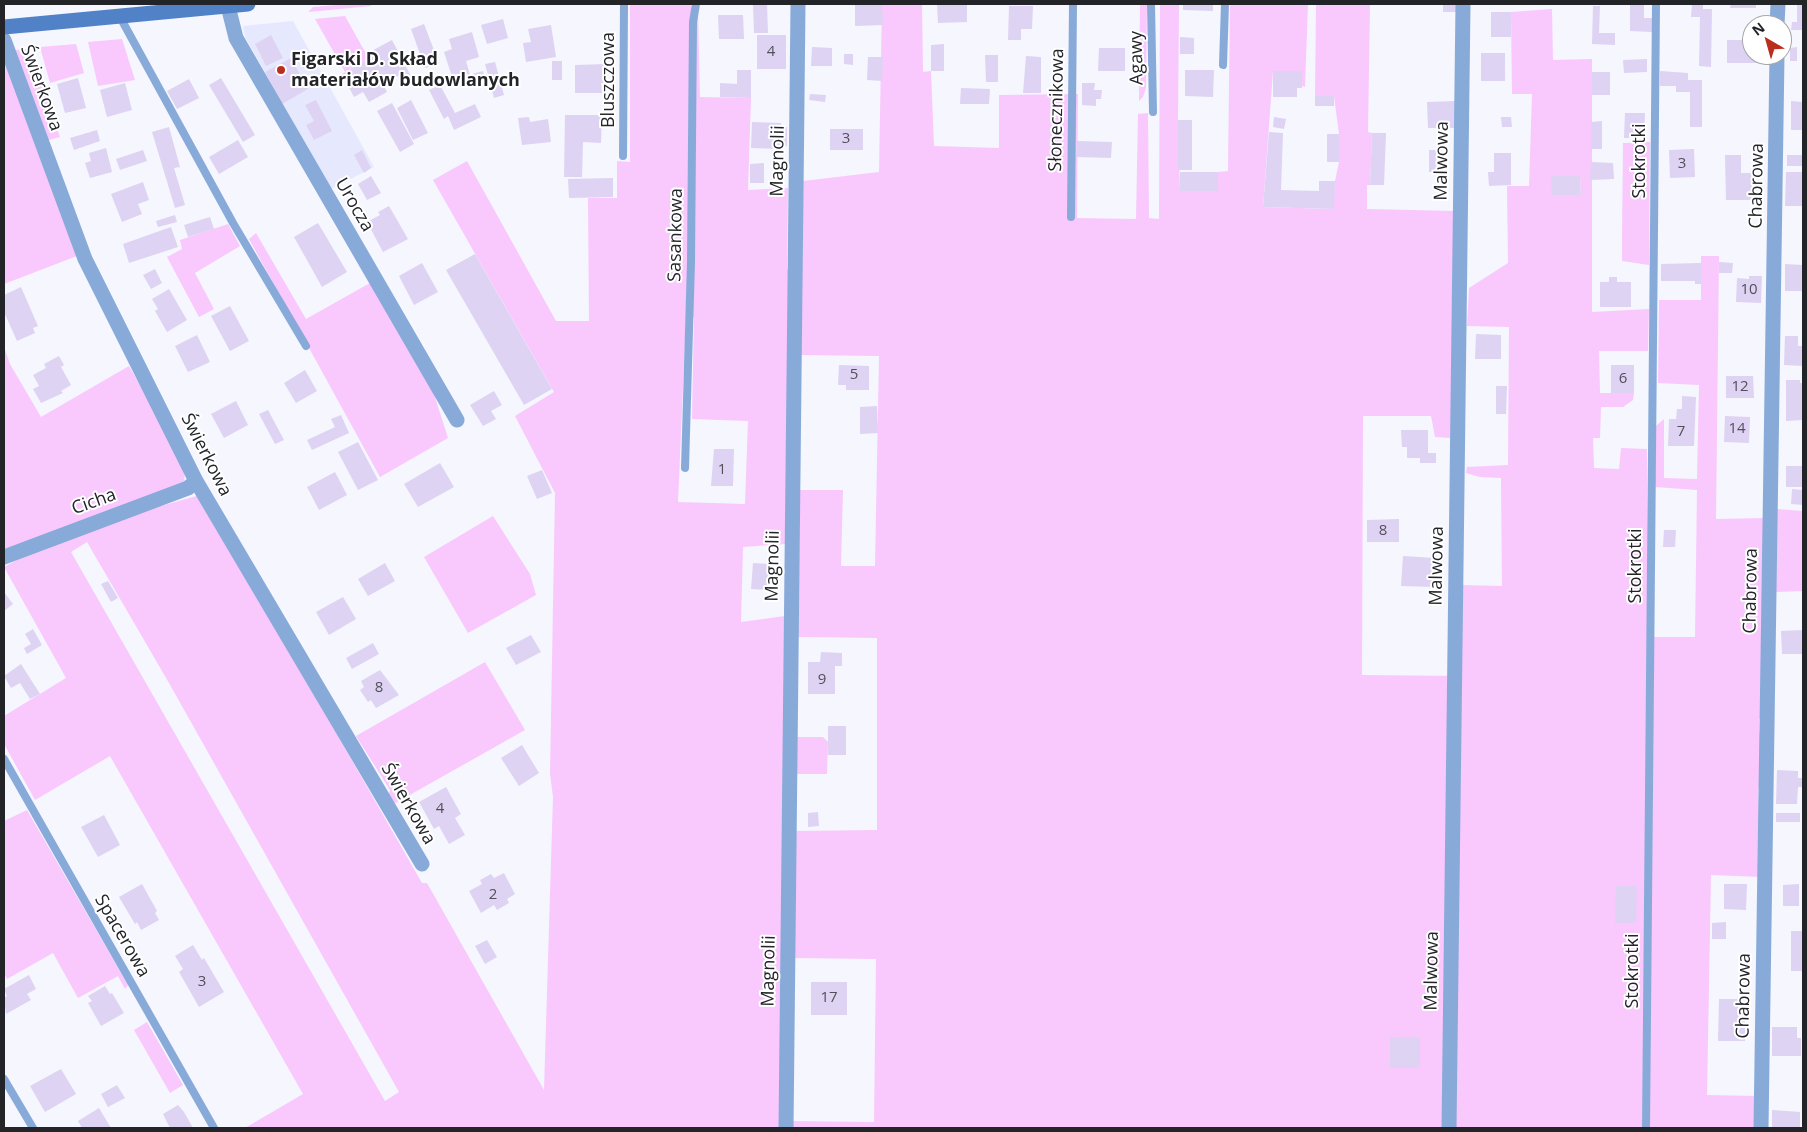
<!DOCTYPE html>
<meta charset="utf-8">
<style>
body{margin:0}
#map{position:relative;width:1807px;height:1132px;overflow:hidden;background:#f5f6fe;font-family:"Open Sans",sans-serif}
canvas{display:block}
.frame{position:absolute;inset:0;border:5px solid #232428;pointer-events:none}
.north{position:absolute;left:1742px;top:15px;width:50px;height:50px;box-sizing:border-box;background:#fff;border:1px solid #a7a7a9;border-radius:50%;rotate:322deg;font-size:14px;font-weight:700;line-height:20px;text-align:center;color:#232428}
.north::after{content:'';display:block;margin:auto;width:18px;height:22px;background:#bb2e1c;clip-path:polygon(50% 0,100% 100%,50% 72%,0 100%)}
</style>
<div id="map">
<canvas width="1807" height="1132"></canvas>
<div class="frame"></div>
<div class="north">N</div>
</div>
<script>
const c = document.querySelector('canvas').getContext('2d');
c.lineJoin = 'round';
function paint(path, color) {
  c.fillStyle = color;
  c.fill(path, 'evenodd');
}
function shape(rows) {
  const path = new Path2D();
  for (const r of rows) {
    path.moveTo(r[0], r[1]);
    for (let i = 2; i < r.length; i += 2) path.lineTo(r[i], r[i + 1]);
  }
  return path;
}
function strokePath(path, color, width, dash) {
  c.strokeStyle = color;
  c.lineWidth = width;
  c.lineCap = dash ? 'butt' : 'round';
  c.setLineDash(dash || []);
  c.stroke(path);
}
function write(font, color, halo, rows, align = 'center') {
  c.font = font + ' "Open Sans",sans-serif';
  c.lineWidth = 4;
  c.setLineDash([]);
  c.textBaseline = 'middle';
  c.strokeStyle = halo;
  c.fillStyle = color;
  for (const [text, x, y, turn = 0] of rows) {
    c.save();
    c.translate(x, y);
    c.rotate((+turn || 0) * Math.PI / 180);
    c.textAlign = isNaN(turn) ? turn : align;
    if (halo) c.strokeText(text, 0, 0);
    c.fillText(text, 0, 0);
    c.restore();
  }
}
paint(shape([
 [293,21,374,167,331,189,245,37,243,26]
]), '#e6e9fd');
paint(shape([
 [350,4,371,4,371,6,308,12,313,7],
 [630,4,691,4,692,12,698,11,700,97,751,98,748,190,788,188,787,269,790,270,786,544,743,547,741,622,785,616,782,1128,245,1128,303,1094,110,756,35,800,4,744,4,716,66,678,4,567,32,552,143,511,200,495,422,883,427,883,544,1090,553,797,550,774,555,493,515,416,554,392,433,180,467,161,556,321,589,321,588,198,617,198,617,161,630,162],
 [694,317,692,419,748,421,745,504,678,502,686,318],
 [87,542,169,683,399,1092,385,1101,71,552],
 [882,4,922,4,923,72,931,71,934,146,999,148,999,95,1078,94,1077,218,1136,219,1138,114,1148,113,1149,218,1159,219,1160,4,1179,4,1178,120,1180,191,1218,191,1218,172,1228,171,1230,4,1308,4,1305,87,1302,86,1302,71,1273,71,1263,207,1333,209,1335,181,1339,162,1339,134,1334,96,1315,96,1316,4,1370,4,1368,132,1372,133,1370,185,1367,185,1367,209,1455,211,1451,438,1435,437,1431,416,1363,416,1362,675,1460,676,1462,585,1502,586,1501,478,1480,477,1466,473,1467,467,1508,465,1509,327,1467,326,1469,288,1508,263,1507,186,1529,186,1532,94,1512,94,1511,12,1552,9,1553,60,1592,59,1592,312,1649,309,1648,351,1599,351,1600,393,1634,393,1633,400,1623,407,1601,407,1600,438,1593,438,1594,468,1619,469,1621,448,1647,449,1648,637,1695,637,1697,490,1655,487,1656,426,1664,419,1664,478,1697,479,1699,385,1658,383,1659,300,1701,300,1701,256,1719,256,1716,519,1766,518,1764,715,1759,719,1759,732,1763,738,1762,788,1758,789,1762,877,1711,875,1707,1095,1756,1096,1756,1128,790,1128,790,1121,874,1122,876,959,793,958,795,831,877,830,877,638,798,637,800,490,843,490,841,566,875,566,879,356,800,355,803,181,879,172],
 [1552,176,1580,176,1581,195,1552,195],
 [1140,4,1147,4,1146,88,1143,97,1139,101],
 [345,16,369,59,345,72,315,19],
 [122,39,135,80,98,86,88,42],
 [76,44,84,73,50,83,40,47],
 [28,49,60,137,45,141,15,50],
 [4,60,77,256,4,284],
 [1650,142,1649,265,1622,261,1622,238,1623,143],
 [228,224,240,246,195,273,214,309,199,317,167,257,182,249,180,240],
 [256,233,306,319,370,283,433,391,448,438,380,477,249,239],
 [4,347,10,364,41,417,129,366,185,466,184,485,4,549],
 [1777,509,1803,511,1803,591,1776,592],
 [493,516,530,574,536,595,468,633,424,557],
 [485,662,525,730,392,805,388,798,390,790,356,736],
 [796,737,823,737,828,742,827,774,796,774],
 [27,810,128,985,125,989,118,976,78,998,53,953,7,979,4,973,4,821],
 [147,1022,183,1085,170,1093,134,1030]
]), '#f9c8fd');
paint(shape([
 [753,4,767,4,768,33,754,33],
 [855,4,882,4,883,25,855,26],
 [937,4,967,4,967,22,938,23],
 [1183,4,1213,4,1213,11,1183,10],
 [1443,4,1458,4,1458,12,1443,12],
 [1630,4,1644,4,1644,18,1653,18,1652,32,1630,31],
 [1692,4,1703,4,1703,9,1712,9,1711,67,1699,66,1700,17,1691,17],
 [1731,4,1756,4,1756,8,1730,8],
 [1797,4,1803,4,1803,30,1791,30,1792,22,1797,22],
 [1009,6,1033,6,1032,29,1021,29,1021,40,1008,40],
 [1593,6,1600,6,1599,33,1615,33,1615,45,1592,44],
 [1491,12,1511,12,1511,37,1491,37],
 [718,15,743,15,744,39,719,39],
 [503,19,508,38,487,44,481,25],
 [424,24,439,63,425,68,411,29],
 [551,25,556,57,526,62,523,43,531,42,528,29],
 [472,32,479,57,466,61,471,78,454,83,444,52,452,49,449,39],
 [271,35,283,58,266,66,255,44],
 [757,35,786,35,786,69,757,69],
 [1180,37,1194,38,1194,54,1180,54],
 [392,40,411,76,402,81,398,76,383,84,387,92,369,102,363,92,354,97,342,74,369,59,366,54],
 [1727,40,1752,40,1752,55,1761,55,1761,63,1727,63],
 [944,44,944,71,931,71,931,45],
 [812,47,832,48,832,66,811,66],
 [1797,47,1797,61,1790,61,1790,48],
 [1099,48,1125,48,1125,71,1098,71],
 [1481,53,1505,53,1505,81,1481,81],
 [844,54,853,54,853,65,844,64],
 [985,55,998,55,998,82,986,82],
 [1026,56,1041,57,1041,93,1023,93],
 [868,57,883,57,882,81,867,80],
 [291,58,308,89,282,104,265,72],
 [1647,59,1647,72,1624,73,1623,60],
 [552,61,562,61,562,80,552,80],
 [495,62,504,95,494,98,485,64],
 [607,64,607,83,601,83,602,93,575,93,575,65],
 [737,70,751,70,751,98,720,97,720,83,737,84],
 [1185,70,1214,70,1213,97,1185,96],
 [483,71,487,84,476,87,472,74],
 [1273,71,1302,71,1302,88,1297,88,1297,97,1273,97],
 [1660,71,1688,73,1688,80,1702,80,1702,127,1690,127,1690,92,1676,92,1676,86,1660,86],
 [1592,72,1610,72,1610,95,1592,95],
 [78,78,86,108,65,113,57,84],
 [221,78,255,135,243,142,209,85],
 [189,79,199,98,177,109,167,91],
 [125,83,132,110,107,117,100,90],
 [1082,83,1095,83,1094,90,1102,90,1101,99,1096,99,1096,106,1082,105],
 [440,85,455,113,475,104,481,117,454,130,448,116,444,119,429,90],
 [961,88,990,89,989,104,960,104],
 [810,94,826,95,825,102,809,100],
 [1315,96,1334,96,1334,106,1315,106],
 [316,100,332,131,314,140,306,125,314,121,305,105],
 [411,100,428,133,413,140,397,108],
 [1456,101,1456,128,1428,128,1427,102],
 [1791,101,1803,102,1803,130,1791,130],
 [392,103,414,144,400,152,377,111],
 [1625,113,1645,113,1644,138,1624,138],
 [565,115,602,115,601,143,583,142,582,177,564,177],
 [529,117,530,122,548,119,551,142,522,145,518,118],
 [1274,117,1286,119,1284,129,1273,127],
 [1501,117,1511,117,1512,127,1502,127],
 [1178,120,1192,120,1192,170,1178,170],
 [1602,121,1602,149,1591,149,1591,122],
 [752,122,781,123,781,127,787,127,787,146,780,146,780,149,751,148],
 [169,127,180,167,174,168,185,205,175,208,152,132],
 [830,129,863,129,863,150,830,150],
 [97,130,100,141,74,150,70,138],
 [1269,132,1283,133,1281,190,1319,191,1319,181,1335,181,1334,209,1263,207],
 [1372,133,1386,133,1384,185,1370,185],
 [1327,134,1339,134,1339,162,1327,162],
 [238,140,248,157,219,174,209,157],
 [1077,141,1112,142,1111,158,1076,157],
 [106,148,112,172,90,178,85,163,91,161,89,153],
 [1694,149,1695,177,1670,178,1669,150],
 [143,150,147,161,120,170,116,159],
 [362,150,371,168,364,173,354,155],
 [1429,150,1436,150,1437,172,1429,172],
 [1494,153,1511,153,1511,185,1489,186,1488,172,1494,172],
 [1725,155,1741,155,1741,173,1755,173,1755,200,1726,200],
 [1787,155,1803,155,1803,166,1787,166],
 [1591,162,1613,163,1614,179,1590,180],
 [764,163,764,183,750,183,750,164],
 [1180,172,1218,172,1218,191,1180,191],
 [1786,172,1803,172,1803,206,1785,206],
 [371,176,381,193,367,200,358,184],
 [1551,176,1580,176,1581,195,1552,195],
 [613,178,613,197,569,198,568,179],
 [143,182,149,200,138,204,142,214,122,222,111,194],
 [389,206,408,239,383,252,367,222,380,215,378,212],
 [175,215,177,222,158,227,156,221],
 [210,217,214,229,188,237,184,225],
 [318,223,347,272,322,287,294,237],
 [171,227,178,247,129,263,123,244],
 [475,254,552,389,524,405,446,270],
 [1719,262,1733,263,1732,273,1719,273],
 [422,263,438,292,414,305,399,276],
 [1701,263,1701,284,1695,284,1695,281,1661,281,1661,264],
 [1785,264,1803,265,1803,291,1785,291],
 [155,269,162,283,151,289,143,275],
 [1749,276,1762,276,1761,303,1736,302,1737,278,1749,279],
 [1609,277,1617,277,1617,282,1631,282,1631,307,1600,307,1600,282,1609,282],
 [21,287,38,326,33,328,35,333,17,341,4,312,4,295],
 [169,289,187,320,167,332,155,311,158,309,152,299],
 [230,306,249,341,230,351,211,316],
 [1476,334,1501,335,1501,359,1475,359],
 [197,335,210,362,188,372,175,346],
 [1785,336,1798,336,1798,346,1803,346,1803,366,1784,365],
 [59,356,64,365,61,367,71,385,61,391,63,393,41,403,33,389,39,386,33,375,46,368,44,364],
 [839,365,869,366,869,390,846,390,846,385,838,385],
 [1611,365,1634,365,1634,393,1611,393],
 [305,370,317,391,296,403,284,383],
 [1726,376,1753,376,1754,398,1726,398],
 [1786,380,1800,380,1800,383,1803,383,1803,420,1786,421],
 [1496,386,1507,386,1506,414,1496,414],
 [494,391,502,405,491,411,496,419,483,426,470,405],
 [1682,396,1696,397,1694,446,1668,446,1669,419,1676,419,1677,409,1682,409],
 [236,401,248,425,224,438,211,414],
 [877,406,878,433,860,434,860,407],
 [268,410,284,440,275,444,259,414],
 [341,415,349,433,312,450,307,440,335,427,331,419],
 [1725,416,1750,417,1749,443,1724,442],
 [1401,430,1428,430,1428,453,1436,453,1436,463,1420,463,1420,458,1407,458,1407,447,1402,447],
 [358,442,378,480,358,490,338,452],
 [714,449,734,449,733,486,711,486],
 [440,463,454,487,418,507,404,484],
 [1786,466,1803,466,1803,487,1786,487],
 [542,470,552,493,537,499,527,476],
 [335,472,347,495,319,510,307,487],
 [1792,489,1803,490,1803,505,1791,504],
 [1399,519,1399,542,1367,542,1367,520],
 [1664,530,1676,530,1675,547,1663,547],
 [1403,556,1434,558,1433,587,1401,586],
 [385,563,395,581,368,596,358,579],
 [753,563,769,564,768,590,751,589],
 [108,581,118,598,111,602,101,584],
 [4,592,13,604,4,611],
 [343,597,356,619,329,635,316,612],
 [33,629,42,645,27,654,24,648,31,644,25,634],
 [1803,630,1803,654,1782,654,1781,631],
 [531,635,541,652,516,665,506,648],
 [373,643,379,654,352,669,346,658],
 [821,652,842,653,842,666,835,666,835,694,808,694,808,662,820,662],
 [21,664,40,694,30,699,20,683,11,688,4,676],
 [380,670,399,695,376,708,371,700,368,702,360,690,364,687,361,681],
 [828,726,846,726,846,755,828,755],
 [522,745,539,773,519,786,501,758],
 [1777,770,1798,771,1798,778,1803,778,1803,787,1798,787,1797,804,1776,804],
 [446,787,461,814,455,818,465,835,449,844,439,826,434,829,419,802],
 [818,812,819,826,808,827,808,813],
 [1776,813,1800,813,1800,822,1776,822],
 [104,815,120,845,98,857,81,827],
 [504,873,515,894,507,899,509,903,497,910,494,905,481,913,469,891,482,884,480,880,491,874,494,878],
 [142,884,157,911,155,913,159,920,141,930,137,922,135,924,119,897],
 [1724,884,1747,884,1746,910,1724,909],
 [1799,884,1799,906,1783,906,1783,885],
 [1616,886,1637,886,1636,923,1615,923],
 [1726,922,1726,939,1712,939,1712,923],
 [1791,931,1803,931,1803,971,1791,971],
 [487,940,497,957,485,964,475,946],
 [193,945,202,960,204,958,224,992,199,1007,179,972,183,969,175,956],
 [29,975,36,989,27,994,31,1000,6,1014,4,998,7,996,4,989],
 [811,982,847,982,847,1015,811,1015],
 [105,986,110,994,112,993,124,1013,101,1026,88,1003,92,1001,88,996],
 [1719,999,1741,999,1741,1011,1745,1011,1745,1041,1718,1041],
 [1772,1027,1797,1027,1797,1038,1801,1038,1801,1056,1772,1056],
 [1390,1037,1420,1038,1420,1068,1390,1068],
 [61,1069,76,1094,45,1112,30,1086],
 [117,1085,125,1098,108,1107,101,1094],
 [178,1105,184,1112,193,1128,170,1128,163,1114],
 [99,1108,111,1128,82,1128,78,1121],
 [1772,1110,1800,1112,1800,1128,1772,1128]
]), '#ded3f3');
strokePath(shape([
 [1151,4,1153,112],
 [120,17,233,223,306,346],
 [1223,65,1225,4],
 [623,156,624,4],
 [1071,217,1073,4],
 [685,468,691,262,693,22,696,4],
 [4,759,214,1128],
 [4,1079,33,1128],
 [1646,1128,1656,4]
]), '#88aad9', 8);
strokePath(shape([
 [228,6,236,38,457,420],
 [1777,25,1778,4],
 [4,40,85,259,196,481,422,864],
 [4,557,188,488,196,481],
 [786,1128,798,4],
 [1449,1128,1463,4],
 [1761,1128,1777,55]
]), '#88aad9', 15);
strokePath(shape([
 [4,27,248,4]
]), '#5182c7', 15);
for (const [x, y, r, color] of [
 [281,70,5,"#bb2e1c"]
]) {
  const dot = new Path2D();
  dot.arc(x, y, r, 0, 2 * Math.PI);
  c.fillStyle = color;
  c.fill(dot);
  strokePath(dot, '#fff', 2);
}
write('15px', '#52505b', null, [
 ["4",771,52],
 ["3",846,139],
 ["3",1682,164],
 ["10",1749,290],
 ["5",854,375],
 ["6",1623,379],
 ["12",1740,387],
 ["14",1737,429],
 ["7",1681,432],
 ["1",722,470],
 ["8",1383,531],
 ["9",822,680],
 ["8",379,688],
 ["4",440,809],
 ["2",493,895],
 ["3",202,982],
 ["17",829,998]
]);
write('18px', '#232428', '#fff', [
 ["Agawy",1137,58,-91],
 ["Bluszczowa",609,80,-90],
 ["Świerkowa",41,88,70],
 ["Słonecznikowa",1057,110,-89],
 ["Magnolii",778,161,-89],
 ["Malwowa",1442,161,-89],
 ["Stokrotki",1640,161,-90],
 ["Chabrowa",1757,186,-89],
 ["Urocza",354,205,60],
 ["Sasankowa",676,235,-89],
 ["Świerkowa",206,455,63],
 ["Cicha",94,502,-20],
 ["Magnolii",773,566,-89],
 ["Malwowa",1437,566,-89],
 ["Stokrotki",1636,566,-90],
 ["Chabrowa",1751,591,-89],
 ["Świerkowa",408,804,60],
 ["Spacerowa",122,936,60],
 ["Magnolii",769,971,-89],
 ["Malwowa",1432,971,-89],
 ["Stokrotki",1633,971,-90],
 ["Chabrowa",1744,996,-89]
]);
write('bold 18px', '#232428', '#fff', [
 ["Figarski D. Skład",291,60],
 ["materiałów budowlanych",291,81]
], 'left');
</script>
